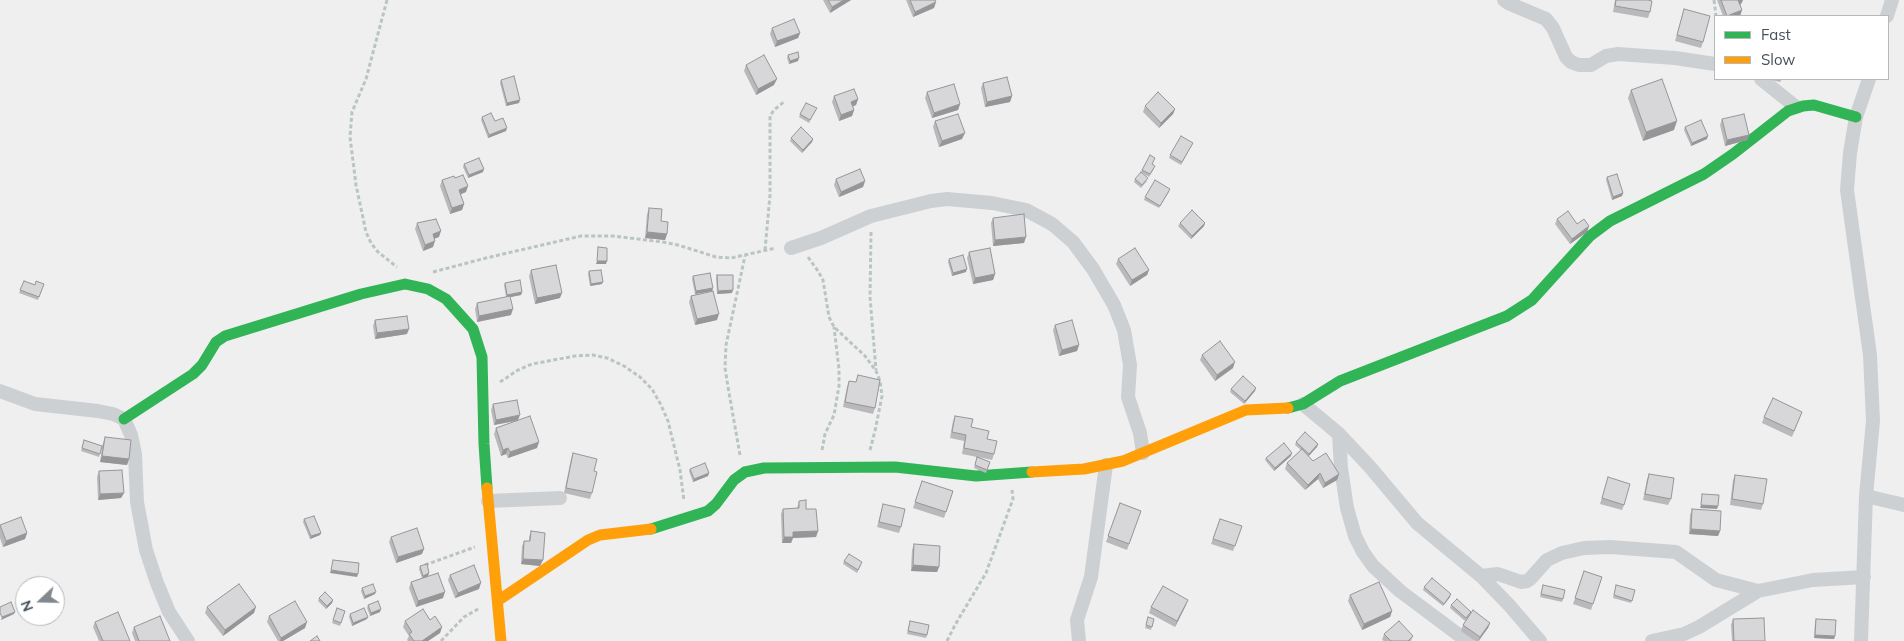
<!DOCTYPE html>
<style>
body{margin:0}
#map{position:relative;width:1904px;height:641px;overflow:hidden;background:#f0efef;font-family:Mulish,sans-serif}
canvas{display:block}
.legend{position:absolute;left:1714px;top:15px;width:175px;height:65px;box-sizing:border-box;background:#fff;border:1px solid #b5b9be;margin:0;padding:6px 9px;list-style:none;font-size:15px;color:#46505c}
.legend li{display:flex;align-items:center;gap:10px;height:25px}
.legend b{width:25px;border:1px solid #b5b9be}
.north{position:absolute;left:15px;top:576px;width:50px;height:50px;box-sizing:border-box;background:#fff;border:1px solid #b5b9be;border-radius:50%;rotate:249deg;font-size:14px;font-weight:700;line-height:20px;text-align:center;color:#46505c}
.north::after{content:'';display:block;margin:auto;width:18px;height:22px;background:#82888f;clip-path:polygon(50% 0,100% 100%,50% 72%,0 100%)}
</style>
<div id="map">
<canvas width="1904" height="641"></canvas>
<ul class="legend">
<li><b style="height:6px;background:#30b455"></b>Fast</li>
<li><b style="height:6px;background:#ff9f0a"></b>Slow</li>
</ul>
<div class="north">N</div>
</div>
<script>
const c = document.querySelector('canvas').getContext('2d');
c.lineJoin = 'round';
function shape(rows) {
  const path = new Path2D();
  for (const r of rows) {
    path.moveTo(r[0], r[1]);
    for (let i = 2; i < r.length; i += 2) path.lineTo(r[i], r[i + 1]);
  }
  return path;
}
function strokePath(path, color, width, dash) {
  c.strokeStyle = color;
  c.lineWidth = width;
  c.lineCap = dash ? 'butt' : 'round';
  c.setLineDash(dash || []);
  c.stroke(path);
}
function paint(path, color) {
  c.fillStyle = color;
  c.fill(path, 'evenodd');
}
strokePath(shape([
 [387,0,366,79,352,112,350,137,356,185,366,232,371,243,378,252,397,267],
 [1714,0,1716,16],
 [871,232,870,297,876,370],
 [765,250,770,195,770,116,774,110,785,101],
 [808,257,818,271,823,280,829,317,834,327,865,356,876,371,880,381,882,396,875,431,870,450],
 [433,272,486,258,581,236,612,236,663,242,678,245,716,257,731,258,776,248],
 [500,382,518,370,532,364,575,356,593,355,607,358,624,366,640,377,652,389,661,405,668,421,680,470,684,501],
 [822,450,825,434,834,415,839,386,839,369,834,327],
 [740,455,728,387,725,368,726,345,745,256],
 [425,565,475,547],
 [441,641,464,617,480,608],
 [947,641,955,625,986,573,1013,499,1012,490]
]), '#b9c5c3', 3, [4, 2.5]);
strokePath(shape([
 [1504,0,1508,3,1546,19,1553,28,1566,57,1571,62,1579,65,1591,65,1606,56,1618,54,1675,58,1715,64],
 [1887,16,1892,0],
 [1761,79,1796,107],
 [791,248,821,238,871,216,931,201,947,199,992,203,1026,210,1052,224,1073,242,1093,269,1114,305,1124,330,1130,365,1128,397,1140,433,1143,453],
 [0,391,35,404,98,411,113,414,124,419,131,435,135,454,137,502,146,550,157,583,169,612,188,641],
 [1303,404,1339,434,1370,467,1417,523,1481,576,1509,605,1540,641],
 [1339,434,1341,468,1347,508,1355,536,1363,552,1373,566,1400,591,1467,641],
 [1866,496,1904,505],
 [488,501,560,498],
 [1481,576,1498,574,1521,582,1527,581,1530,579,1547,560,1562,553,1584,548,1610,547,1676,552,1716,580,1758,591],
 [1079,641,1077,620,1091,577,1106,465],
 [1652,641,1684,634,1699,627,1758,591,1813,580,1864,577],
 [1861,641,1866,496,1873,421,1870,355,1847,190,1850,153,1856,117,1869,79]
]), '#cdd0d3', 14);
strokePath(shape([
 [1288,408,1303,404,1340,381,1507,316,1532,300,1590,236,1610,221,1704,174,1733,154,1788,111,1803,106,1814,105,1856,117],
 [124,419,193,374,202,365,216,342,225,336,361,294,405,284,428,289,446,299,473,329,482,357,484,444,487,488],
 [651,529,708,511,716,504,734,480,745,472,764,468,895,467,976,476,1032,472]
]), '#30b455', 11);
strokePath(shape([
 [1032,472,1084,469,1123,461,1246,410,1288,408],
 [487,488,501,641],
 [499,600,588,540,600,535,651,529]
]), '#ff9f0a', 11);
paint(shape([
 [823,0,851,0,830,13],
 [906,0,935,0,934,8,913,17],
 [1615,0,1648,0,1650,12,1648,18,1613,12],
 [1717,0,1743,0,1741,4,1740,5,1742,10,1740,16,1723,16],
 [1684,9,1703,42,1701,48,1675,41],
 [772,28,800,33,798,38,775,47,770,34],
 [788,55,798,61,789,64,787,58],
 [746,65,774,85,756,95,744,71],
 [1768,79,1782,79,1780,82],
 [501,80,519,103,506,106,500,83],
 [983,83,1012,96,1010,102,985,107,981,88],
 [1631,90,1674,130,1643,141,1628,98],
 [927,92,960,104,958,110,932,118,925,98],
 [834,96,858,99,856,105,852,107,854,110,852,116,839,121,832,102],
 [1145,106,1175,109,1173,114,1159,128,1143,112],
 [815,111,809,123,799,117,800,114],
 [482,117,495,121,506,131,488,138,481,120],
 [1722,119,1749,135,1747,140,1725,146,1720,125],
 [935,121,962,139,939,147,933,127],
 [1685,127,1707,139,1691,146,1684,130],
 [791,138,813,139,812,142,802,153,790,141],
 [1193,143,1181,165,1169,158,1170,155],
 [1155,158,1152,164,1154,169,1149,177,1141,172,1142,170],
 [464,164,483,172,468,178,463,167],
 [1607,177,1623,193,1622,196,1612,200,1606,180],
 [455,178,466,192,460,194,464,204,462,210,450,214,440,186,442,180],
 [836,179,865,181,863,187,839,197,834,185],
 [1135,179,1147,181,1141,188,1134,182],
 [1169,192,1159,208,1144,200,1145,197],
 [649,208,661,221,667,234,665,240,645,238,647,214],
 [993,218,1024,243,993,246,991,223],
 [1557,219,1577,224,1589,226,1587,232,1570,244,1555,224],
 [417,223,439,237,434,238,433,247,423,251,415,229],
 [1180,223,1205,223,1204,226,1191,239,1178,226],
 [969,252,995,274,993,280,973,284,967,258],
 [949,259,966,272,952,276,948,262],
 [1118,259,1149,270,1147,275,1130,286,1116,264],
 [531,270,560,298,535,304,529,276],
 [589,271,602,284,590,286,588,274],
 [717,275,732,293,717,294,716,278],
 [693,276,713,288,712,291,717,320,695,325,689,302,691,296,712,291,695,294,692,279],
 [24,281,35,285,44,284,38,300,19,293],
 [505,283,522,292,521,295,510,297,511,315,477,322,475,309,477,303,506,297,504,285],
 [375,320,407,334,375,339,373,326],
 [1055,325,1079,345,1077,351,1059,356,1053,330],
 [1202,355,1233,368,1215,381,1200,360],
 [858,375,875,408,873,414,843,407,847,387,849,381,856,382],
 [1231,389,1255,391,1244,404,1230,392],
 [493,404,518,420,537,448,508,458,506,454,501,456,494,434,496,428,518,421,494,425,491,410],
 [1802,412,1792,437,1762,423,1764,417],
 [955,416,987,439,994,454,992,460,978,457,990,462,986,473,974,468,977,457,962,454,964,441,950,438,953,421],
 [105,437,129,459,127,465,100,462,102,447,99,457,81,451,84,440,102,446],
 [1296,442,1318,444,1317,447,1308,456,1313,461,1339,474,1337,480,1323,488,1318,479,1305,490,1285,469,1287,463,1301,450,1295,445],
 [573,453,594,471,592,493,590,499,564,493,571,459],
 [1291,456,1274,471,1265,460,1266,458],
 [690,469,709,473,708,476,693,482,689,471],
 [99,471,124,493,121,498,98,500,97,477],
 [1649,474,1671,499,1668,505,1643,500,1647,479],
 [1735,475,1763,504,1761,510,1730,505,1733,480],
 [1608,477,1624,505,1622,510,1600,504],
 [922,481,953,491,944,518,913,508],
 [799,501,806,509,818,531,816,537,793,538,791,543,782,543,781,514,783,509,797,508],
 [1120,503,1141,511,1127,550,1106,542],
 [883,504,901,527,899,533,877,527],
 [1692,509,1720,531,1718,536,1689,534,1690,515],
 [304,519,321,533,320,535,310,539,303,522],
 [1220,519,1242,526,1233,551,1211,544],
 [0,525,27,533,25,539,3,547,0,538],
 [531,531,540,566,521,564,522,546,524,541,529,541,529,537],
 [391,537,422,554,396,563,389,542],
 [914,544,939,567,937,572,911,571,912,550],
 [844,561,861,565,857,573,843,564],
 [420,566,429,573,428,576,443,598,416,607,409,588,411,582,422,578,419,569],
 [1584,571,1602,577,1591,610,1573,604],
 [450,575,479,589,455,598,448,580],
 [1543,585,1563,599,1562,602,1540,597],
 [1616,585,1635,590,1631,603,1613,598],
 [1424,587,1450,597,1443,606,1423,590],
 [362,588,375,594,364,599,361,591],
 [1350,595,1392,611,1390,617,1362,630,1348,601],
 [319,598,333,600,332,603,326,609,318,601],
 [368,605,380,612,370,616,367,608],
 [1186,605,1175,627,1149,613,1151,607],
 [1451,605,1490,623,1488,628,1479,641,1475,641,1461,631,1463,625,1470,615,1465,621,1450,608],
 [207,607,254,613,223,636,205,613],
 [337,608,345,611,340,626,332,623],
 [350,614,367,619,352,626,349,617],
 [269,616,305,628,283,641,278,641,267,622],
 [1148,617,1154,619,1151,630,1145,628],
 [1733,619,1765,641,1732,641,1731,625],
 [1816,619,1835,636,1834,639,1814,638,1815,622],
 [430,620,442,627,440,633,428,641,408,641,407,640,409,636,403,627,405,621],
 [910,621,927,635,926,638,907,634],
 [95,622,130,641,99,641,93,627],
 [134,627,170,641,135,641,132,633],
 [1384,634,1413,636,1411,641,1384,641,1382,640]
]), '#b9b9bb');
paint(shape([
 [844,0,851,0,830,13,832,7],
 [1738,0,1743,0,1741,4,1736,6],
 [936,2,934,8,913,17,915,12],
 [1742,10,1740,16,1727,16],
 [800,33,798,38,775,47,777,41],
 [799,58,798,61,789,64,790,61],
 [777,79,774,85,756,95,758,89],
 [1012,96,1010,102,985,107,987,102],
 [858,99,856,105,849,108,851,102],
 [520,100,519,103,506,106,507,103],
 [960,104,958,110,932,118,934,113],
 [1175,109,1173,114,1159,128,1161,123],
 [854,110,852,116,839,121,841,115],
 [1677,121,1674,130,1643,141,1646,132],
 [507,128,506,131,488,138,489,135],
 [965,133,962,139,939,147,942,141],
 [1749,135,1747,140,1725,146,1727,140],
 [1708,136,1707,139,1691,146,1692,143],
 [813,139,812,142,802,153,803,150],
 [484,169,483,172,468,178,469,175],
 [865,181,863,187,839,197,841,192],
 [468,186,466,192,457,196,459,190],
 [1623,193,1622,196,1612,200,1613,197],
 [464,204,462,210,450,214,452,208],
 [1205,223,1204,226,1191,239,1192,236],
 [1589,226,1587,232,1570,244,1572,239],
 [441,231,439,237,431,240,433,234],
 [647,232,667,234,665,240,645,238],
 [1026,237,1024,243,993,246,995,240],
 [435,241,433,247,423,251,425,245],
 [597,261,607,261,606,264,596,264],
 [967,269,966,272,952,276,953,273],
 [1149,270,1147,275,1130,286,1132,280],
 [995,274,993,280,973,284,975,278],
 [603,282,602,284,590,286,591,284],
 [713,288,712,291,695,294,696,291],
 [733,290,732,293,717,294,718,291],
 [522,292,521,295,506,298,507,295],
 [562,293,560,298,535,304,537,298],
 [513,309,511,315,477,322,479,316],
 [719,314,717,320,695,325,697,319],
 [409,329,407,334,375,339,377,333],
 [1079,345,1077,351,1059,356,1062,350],
 [1235,362,1233,368,1215,381,1217,375],
 [1256,388,1255,391,1244,404,1245,401],
 [520,415,518,420,494,425,496,420],
 [539,442,537,448,508,458,510,452],
 [1318,444,1317,447,1308,457,1309,454],
 [508,448,506,454,501,456,503,450],
 [1292,453,1291,456,1274,471,1275,468],
 [102,456,129,459,127,465,100,462],
 [709,473,708,476,693,482,694,479],
 [1320,473,1318,479,1305,490,1308,485],
 [1339,474,1337,480,1323,488,1325,483],
 [124,493,121,498,98,500,100,494],
 [1701,505,1718,506,1717,509,1700,508],
 [1691,529,1720,531,1718,536,1689,534],
 [818,531,816,537,793,538,791,543,782,543,784,537,793,532],
 [27,533,25,539,3,547,6,541],
 [321,533,320,535,310,539,311,536],
 [424,549,422,554,396,563,398,557],
 [523,559,543,560,540,566,521,564],
 [913,565,939,567,937,572,911,571],
 [331,570,358,574,357,577,330,573],
 [429,573,428,576,422,578,423,576],
 [481,583,479,589,455,598,458,593],
 [376,592,375,594,364,599,365,596],
 [445,592,443,598,416,607,418,601],
 [1451,594,1450,597,1443,606,1444,604],
 [333,600,332,603,326,609,327,606],
 [1188,600,1186,605,1175,627,1177,621],
 [256,607,254,613,223,636,225,630],
 [381,609,380,612,370,616,371,613],
 [1392,611,1390,617,1362,630,1364,624],
 [15,612,14,614,1,620,2,617],
 [368,617,367,619,352,626,353,623],
 [307,622,305,628,283,641,280,641,281,638],
 [1490,623,1488,628,1478,641,1480,637],
 [442,627,440,633,428,641,422,641],
 [1815,635,1835,636,1834,639,1814,638]
]), '#969698');
const building = shape([
 [828,0,844,0,832,7,828,0],
 [910,0,935,0,936,2,915,12,910,0],
 [1616,0,1648,0,1652,1,1650,12,1615,6,1616,0],
 [1721,0,1739,0,1738,0,1742,10,1727,16,1721,0],
 [1684,9,1710,16,1703,42,1677,35,1684,9],
 [794,19,800,33,777,41,772,28,794,19],
 [798,52,799,58,790,61,788,55,798,52],
 [764,55,777,79,758,89,746,65,764,55],
 [514,76,520,100,507,103,501,80,514,76],
 [1007,77,1012,96,987,102,983,83,1007,77],
 [1662,79,1677,121,1646,132,1631,90,1662,79],
 [954,84,960,104,934,113,927,92,954,84],
 [854,89,858,99,851,102,854,110,841,115,834,96,854,89],
 [1158,92,1175,109,1161,123,1145,106,1158,92],
 [806,103,817,108,810,120,800,114,806,103],
 [491,113,495,121,503,118,507,128,489,135,482,117,491,113],
 [958,114,965,133,942,141,935,121,958,114],
 [1744,114,1749,135,1727,140,1722,119,1744,114],
 [1701,120,1708,136,1692,143,1685,127,1701,120],
 [801,127,813,139,803,150,791,138,801,127],
 [1181,136,1193,143,1182,162,1170,155,1181,136],
 [1150,155,1155,158,1152,164,1155,166,1150,174,1142,170,1150,155],
 [479,158,484,169,469,175,464,164,479,158],
 [860,169,865,181,841,192,836,179,860,169],
 [1141,172,1148,178,1142,185,1135,179,1141,172],
 [1617,174,1623,193,1613,197,1607,177,1617,174],
 [463,175,468,186,459,190,464,204,452,208,442,180,454,176,455,178,463,175],
 [1155,180,1170,189,1160,206,1145,197,1155,180],
 [649,208,662,209,661,221,668,222,667,234,647,232,649,208],
 [1192,210,1205,223,1192,236,1180,223,1192,210],
 [1568,211,1577,224,1584,219,1589,226,1572,239,1557,219,1568,211],
 [1024,214,1026,237,995,240,993,218,1024,214],
 [436,219,441,231,433,234,435,241,425,245,417,223,436,219],
 [598,247,607,248,607,261,597,261,598,247],
 [990,248,995,274,975,278,969,252,990,248],
 [1135,248,1149,270,1132,280,1118,259,1135,248],
 [963,255,967,269,953,273,949,259,963,255],
 [556,265,562,293,537,298,531,270,556,265],
 [601,270,603,282,591,284,589,271,601,270],
 [710,273,713,288,696,291,693,276,710,273],
 [717,275,733,275,733,290,718,291,717,275],
 [520,280,522,292,507,295,505,283,520,280],
 [24,281,35,285,36,281,44,284,39,297,20,290,24,281],
 [713,291,719,314,697,319,691,296,713,291],
 [510,296,513,309,479,316,477,303,510,296],
 [407,316,409,329,377,333,375,320,407,316],
 [1072,320,1079,345,1062,350,1055,325,1072,320],
 [1220,341,1235,362,1217,375,1202,355,1220,341],
 [858,375,880,380,875,408,845,402,849,381,856,382,858,375],
 [1243,376,1256,388,1245,401,1231,389,1243,376],
 [1773,398,1802,412,1794,431,1764,417,1773,398],
 [517,400,520,415,496,420,493,404,517,400],
 [530,416,539,442,510,452,508,448,503,450,496,428,530,416],
 [955,416,973,419,971,427,989,431,987,439,997,441,994,454,964,448,966,435,952,432,955,416],
 [1305,432,1318,444,1309,454,1296,442,1305,432],
 [105,437,131,440,129,459,102,456,105,437],
 [84,440,102,446,100,454,82,448,84,440],
 [1284,443,1292,453,1275,468,1266,458,1284,443],
 [1302,449,1313,461,1326,453,1339,474,1325,483,1320,473,1308,485,1287,463,1302,449],
 [573,453,597,459,594,471,597,472,592,493,566,488,573,453],
 [977,457,990,462,987,470,975,465,977,457],
 [705,463,709,473,694,479,690,469,705,463],
 [122,470,124,493,100,494,99,471,122,470],
 [1649,474,1674,478,1671,499,1645,494,1649,474],
 [1735,475,1767,479,1763,504,1732,499,1735,475],
 [1608,477,1630,484,1624,505,1602,498,1608,477],
 [922,481,953,491,946,512,915,502,922,481],
 [1702,494,1719,495,1718,506,1701,505,1702,494],
 [806,500,806,509,816,509,818,531,793,532,793,537,784,537,783,509,799,508,799,501,806,500],
 [1120,503,1141,511,1129,544,1108,536,1120,503],
 [883,504,905,509,901,527,879,522,883,504],
 [1692,509,1721,511,1720,531,1691,529,1692,509],
 [314,516,321,533,311,536,304,519,314,516],
 [21,517,27,533,6,541,0,525,21,517],
 [1220,519,1242,526,1235,546,1213,539,1220,519],
 [417,528,424,549,398,557,391,537,417,528],
 [531,531,545,533,543,560,523,559,524,541,530,541,531,531],
 [914,544,940,546,939,567,913,565,914,544],
 [849,554,862,562,858,570,844,561,849,554],
 [333,560,359,563,358,574,331,570,333,560],
 [427,564,429,573,423,576,420,566,427,564],
 [474,565,481,583,458,593,450,575,474,565],
 [1584,571,1602,577,1593,604,1575,598,1584,571],
 [438,573,445,592,418,601,411,582,438,573],
 [1432,578,1451,594,1444,604,1424,587,1432,578],
 [1379,582,1392,611,1364,624,1350,595,1379,582],
 [239,584,256,607,225,630,207,607,239,584],
 [373,584,376,592,365,596,362,588,373,584],
 [1543,585,1565,590,1563,599,1541,594,1543,585],
 [1616,585,1635,590,1632,601,1614,595,1616,585],
 [1163,586,1188,600,1177,621,1151,607,1163,586],
 [325,592,333,600,327,606,319,598,325,592],
 [1457,599,1471,612,1466,618,1451,605,1457,599],
 [295,601,307,622,281,638,269,616,295,601],
 [378,601,381,609,371,613,368,605,378,601],
 [11,602,15,612,2,617,0,613,0,607,11,602],
 [337,608,345,611,341,623,333,620,337,608],
 [364,608,368,617,353,623,350,614,364,608],
 [423,609,430,620,435,616,442,627,422,641,414,641,409,634,412,632,405,621,423,609],
 [1473,610,1490,623,1480,637,1463,625,1473,610],
 [118,612,130,641,103,641,95,622,118,612],
 [160,616,170,641,139,641,134,627,160,616],
 [1148,617,1154,619,1152,627,1146,625,1148,617],
 [1764,618,1765,641,1734,641,1733,619,1764,618],
 [1816,619,1836,620,1835,636,1815,635,1816,619],
 [910,621,929,625,927,635,908,631,910,621],
 [1399,621,1413,636,1408,641,1391,641,1384,634,1399,621],
 [317,636,320,641,310,641,317,636]
]);
paint(building, '#d7d7d9');
strokePath(building, '#969698', 1);
</script>
